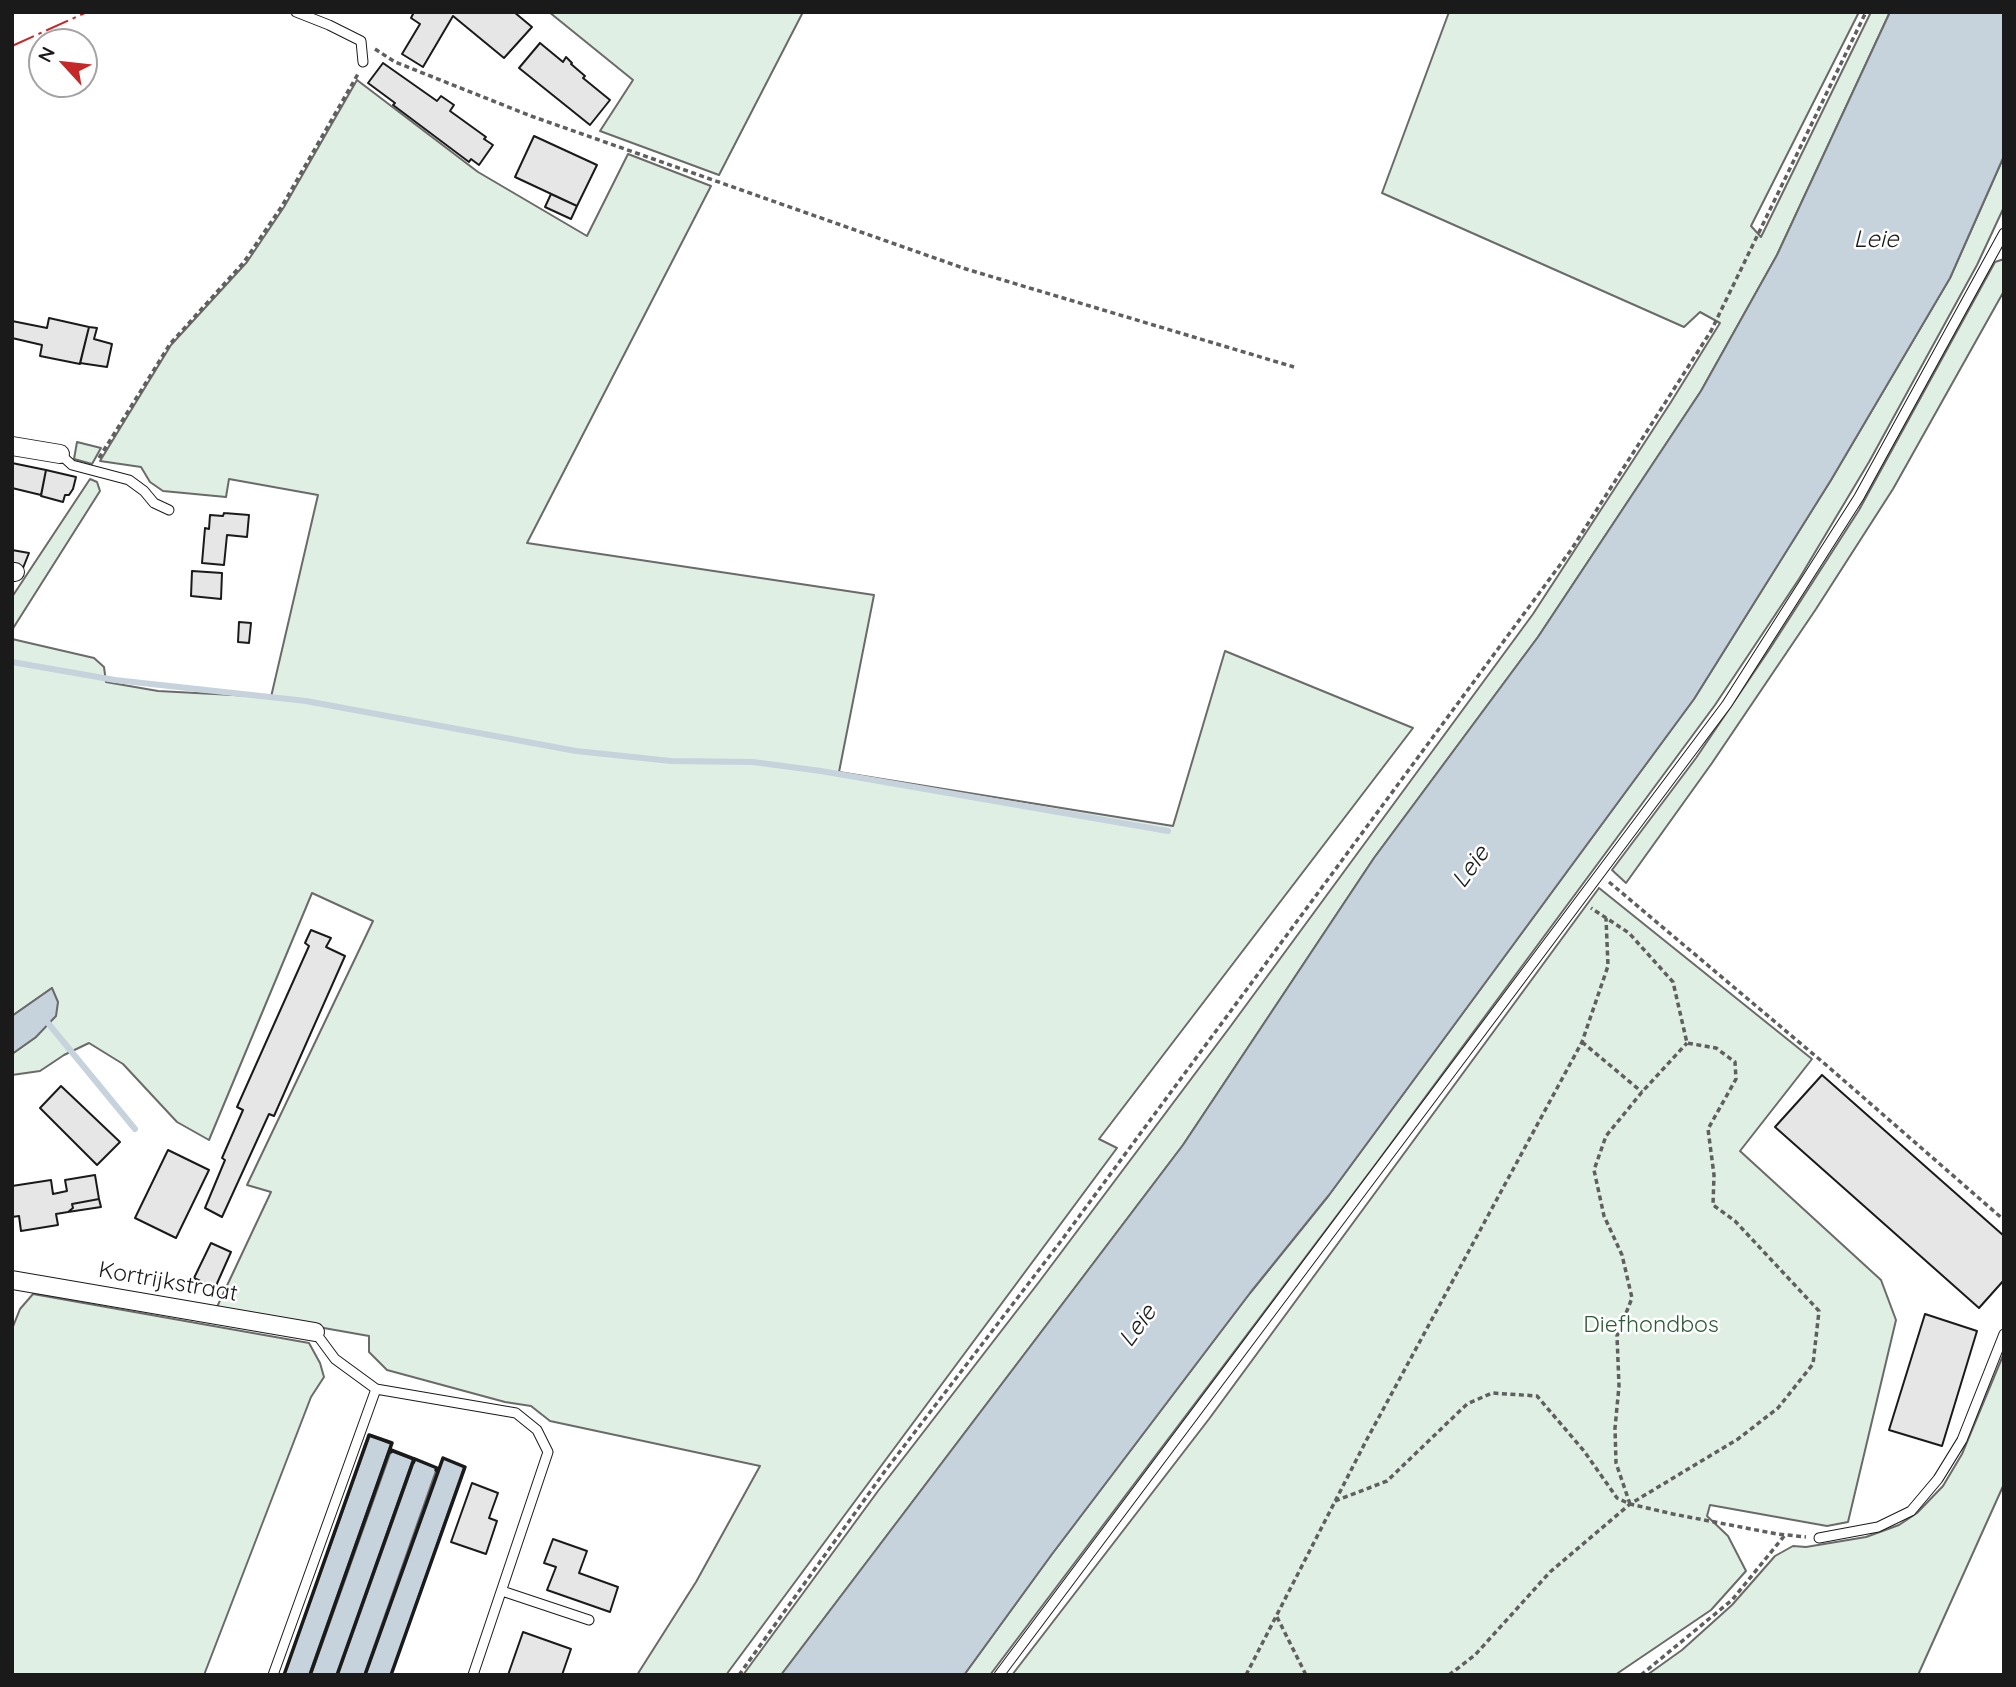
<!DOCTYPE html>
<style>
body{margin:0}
#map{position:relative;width:2016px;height:1687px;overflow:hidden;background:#fff;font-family:Quicksand,sans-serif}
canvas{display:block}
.frame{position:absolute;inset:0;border:14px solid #1a1a1a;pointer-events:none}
.north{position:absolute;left:28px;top:28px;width:70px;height:70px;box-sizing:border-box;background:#fff;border:2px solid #a3a3a3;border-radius:50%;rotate:297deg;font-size:19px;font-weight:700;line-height:28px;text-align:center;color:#1a1a1a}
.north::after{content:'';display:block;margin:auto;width:24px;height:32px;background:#c62828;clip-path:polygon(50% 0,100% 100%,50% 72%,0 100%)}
</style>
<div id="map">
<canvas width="2016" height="1687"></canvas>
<div class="frame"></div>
<div class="north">N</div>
</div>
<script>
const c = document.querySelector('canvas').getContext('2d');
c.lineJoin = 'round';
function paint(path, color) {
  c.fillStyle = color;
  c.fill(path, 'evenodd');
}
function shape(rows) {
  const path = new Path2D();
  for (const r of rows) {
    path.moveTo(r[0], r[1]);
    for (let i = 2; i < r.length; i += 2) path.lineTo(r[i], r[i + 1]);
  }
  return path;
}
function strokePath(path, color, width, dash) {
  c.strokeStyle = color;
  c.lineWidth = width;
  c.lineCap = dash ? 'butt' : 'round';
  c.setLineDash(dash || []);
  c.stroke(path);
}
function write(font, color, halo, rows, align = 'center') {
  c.font = font + ' Quicksand,sans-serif';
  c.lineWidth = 5;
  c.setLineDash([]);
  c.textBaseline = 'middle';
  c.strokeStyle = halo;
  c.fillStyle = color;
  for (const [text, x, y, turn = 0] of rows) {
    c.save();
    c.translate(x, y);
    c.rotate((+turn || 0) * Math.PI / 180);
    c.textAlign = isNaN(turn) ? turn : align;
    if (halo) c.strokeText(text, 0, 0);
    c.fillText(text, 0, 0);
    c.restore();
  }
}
const green = shape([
 [549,12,803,12,719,175,600,131,633,80,549,12],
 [1449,12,1859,12,1751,226,1761,237,1871,12,1890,12,1777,255,1701,391,1538,637,1374,858,1183,1145,781,1675,743,1675,878,1491,1039,1282,1230,1027,1533,614,1671,402,1720,323,1700,312,1684,327,1382,193,1449,12],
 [357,80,478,172,587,236,628,154,711,186,527,543,874,595,839,772,1173,826,1225,651,1413,728,1099,1139,1117,1148,726,1675,637,1675,696,1582,760,1466,550,1421,531,1406,505,1402,387,1370,369,1352,369,1336,216,1309,271,1192,247,1185,373,921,312,893,209,1140,177,1122,123,1064,89,1043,64,1055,40,1071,12,1075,12,1054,36,1037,52,988,12,1016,12,639,94,658,104,667,106,682,158,691,271,697,318,495,229,479,226,497,163,491,150,482,141,467,100,461,171,345,247,262,284,207,357,80],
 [2004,156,2004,207,1977,265,1869,462,1799,579,1715,705,1378,1161,990,1675,964,1675,1052,1554,1250,1293,1329,1195,1694,699,1831,480,1950,278,2004,156],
 [2004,259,2004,291,1893,489,1816,609,1712,763,1626,883,1612,870,1696,758,1769,650,1859,510,1995,262,2004,259],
 [77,442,101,448,92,464,74,459,77,442],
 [90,479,97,482,100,491,12,630,12,597,90,479],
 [1599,888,1812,1059,1740,1151,1881,1280,1896,1320,1848,1522,1827,1526,1710,1505,1707,1516,1728,1536,1746,1571,1711,1610,1615,1675,1012,1675,1209,1419,1599,888],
 [33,1294,309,1343,320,1363,324,1377,311,1397,204,1675,12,1675,12,1329,20,1309,33,1294],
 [2004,1353,2004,1484,1918,1675,1647,1675,1682,1650,1732,1605,1775,1556,1793,1546,1806,1547,1866,1537,1899,1525,1917,1513,1943,1486,1962,1454,2004,1353]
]);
paint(green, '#e0efe3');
strokePath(green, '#6a6a6a', 2);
const water = shape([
 [1890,12,2004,12,2004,156,1950,278,1831,480,1694,699,1329,1195,1250,1293,1052,1554,964,1675,781,1675,1183,1145,1374,858,1538,637,1701,391,1777,255,1890,12],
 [52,988,58,1002,56,1016,36,1037,12,1054,12,1016,52,988],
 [370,1435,391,1444,309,1675,284,1675,370,1435],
 [391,1451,413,1459,337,1675,311,1675,391,1451],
 [443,1458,464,1467,391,1675,365,1675,443,1458],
 [415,1459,437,1468,364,1675,338,1675,415,1459]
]);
paint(water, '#c6d2dc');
strokePath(water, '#6a6a6a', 2);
strokePath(shape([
 [12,662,115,680,306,701,576,751,671,761,753,762,821,771,1168,831],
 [43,1017,135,1129]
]), '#c6d2dc', 6);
const building = shape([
 [414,12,514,12,532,27,504,58,453,16,423,67,402,54,420,24,411,18,414,12],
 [540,43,563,62,566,57,572,63,571,64,585,76,583,78,610,100,590,125,519,68,540,43],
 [383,63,437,101,441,96,454,105,450,111,486,137,484,139,493,145,479,165,471,159,469,162,393,105,395,103,368,83,383,63],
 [534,136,597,165,577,206,515,177,534,136],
 [551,194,577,206,571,219,545,207,551,194],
 [49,318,89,327,80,364,40,356,42,345,12,338,12,321,47,328,49,318],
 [89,327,97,328,94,339,112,344,107,367,80,363,89,327],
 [12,463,46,470,41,495,12,488,12,463],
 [46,470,76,477,73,489,69,495,65,495,63,502,41,496,46,470],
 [224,513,249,515,247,537,227,535,224,565,202,563,205,528,209,529,210,515,223,516,224,513],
 [12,550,29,553,23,568,12,566,12,550],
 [192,571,222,573,221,599,191,596,192,571],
 [239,622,251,623,249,643,238,642,239,622],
 [311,930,331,938,326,947,345,956,274,1116,269,1114,222,1217,205,1208,225,1160,222,1158,243,1110,237,1107,309,946,305,943,311,930],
 [1822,1075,2004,1236,2004,1280,1979,1308,1775,1127,1822,1075],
 [61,1086,120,1142,97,1165,40,1108,61,1086],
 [168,1150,209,1170,176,1238,135,1218,168,1150],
 [95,1175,99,1199,72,1204,73,1208,68,1212,56,1214,58,1225,21,1231,19,1216,12,1217,12,1186,51,1180,53,1194,67,1191,65,1180,95,1175],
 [99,1199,101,1207,68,1212,73,1208,72,1204,99,1199],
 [211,1243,231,1252,215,1288,194,1278,211,1243],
 [1925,1314,1977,1331,1942,1446,1889,1430,1925,1314],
 [472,1483,498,1493,489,1518,497,1521,486,1554,451,1542,472,1483],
 [553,1539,587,1551,579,1573,618,1587,610,1612,547,1590,556,1567,544,1563,553,1539],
 [523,1632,571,1649,562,1675,508,1675,523,1632]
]);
paint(building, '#e6e6e6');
strokePath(building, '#1a1a1a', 2);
const service = shape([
 [296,12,329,25,361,41,363,62],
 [60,454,72,465,129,480,144,491,154,503,169,510],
 [315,1332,335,1359,376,1389,516,1413,537,1430,548,1452,473,1675],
 [1819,1538,1878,1527,1911,1511,1938,1479,1962,1440,2004,1334],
 [502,1591,589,1620],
 [273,1675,376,1389],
 [999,1675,1727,704,1859,497,2004,233]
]);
const minor = shape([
 [12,446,60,454],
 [12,572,15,572],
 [12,1280,315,1332]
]);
strokePath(service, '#1a1a1a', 11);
strokePath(minor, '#1a1a1a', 20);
strokePath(shape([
 [375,49,395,62,531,116,966,269,1294,367],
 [99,458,170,344,244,262,282,206,358,74],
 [1609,882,1825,1064,2004,1220],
 [1582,1042,1642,1092],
 [1335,1501,1387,1481,1467,1404,1492,1393,1537,1396,1584,1451,1617,1498,1630,1504,1673,1514,1777,1534,1806,1537],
 [1630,1504,1616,1463,1615,1428,1619,1386,1617,1336,1632,1298,1622,1255,1604,1216,1594,1170,1606,1136,1642,1092,1687,1043],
 [1277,1617,1306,1675],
 [739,1675,885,1471,1061,1241,1571,550,1711,331,1866,12],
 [1246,1675,1366,1441,1582,1042,1608,966,1606,918],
 [1449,1675,1475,1655,1550,1572,1630,1504,1738,1439,1778,1408,1813,1364,1819,1311,1735,1221,1713,1205,1714,1175,1708,1129,1736,1079,1735,1062,1716,1048,1687,1043,1673,982,1629,933,1591,908],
 [1641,1675,1732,1600,1785,1535]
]), '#5f5f5f', 3.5, [5, 3.5]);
strokePath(service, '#fff', 9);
strokePath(minor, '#fff', 18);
strokePath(shape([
 [413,1463,415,1459,437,1468,436,1470],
 [284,1675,369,1435,392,1443,310,1675],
 [337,1675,414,1459,391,1450,391,1452],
 [365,1675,443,1458,465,1467,391,1675]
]), '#1a1a1a', 3.5);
strokePath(shape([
 [12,46,87,12]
]), '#c62828', 2, [24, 5, 3.5, 5]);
write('23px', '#1a1a1a', '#fff', [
 ["Kortrijkstraat",168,1282,10]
]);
write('23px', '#2b5a34', '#fff', [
 ["Diefhondbos",1651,1325]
]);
write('italic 24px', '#1a1a1a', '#fff', [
 ["Leie",1876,240],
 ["Leie",1471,867,-54],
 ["Leie",1138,1326,-54]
]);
</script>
